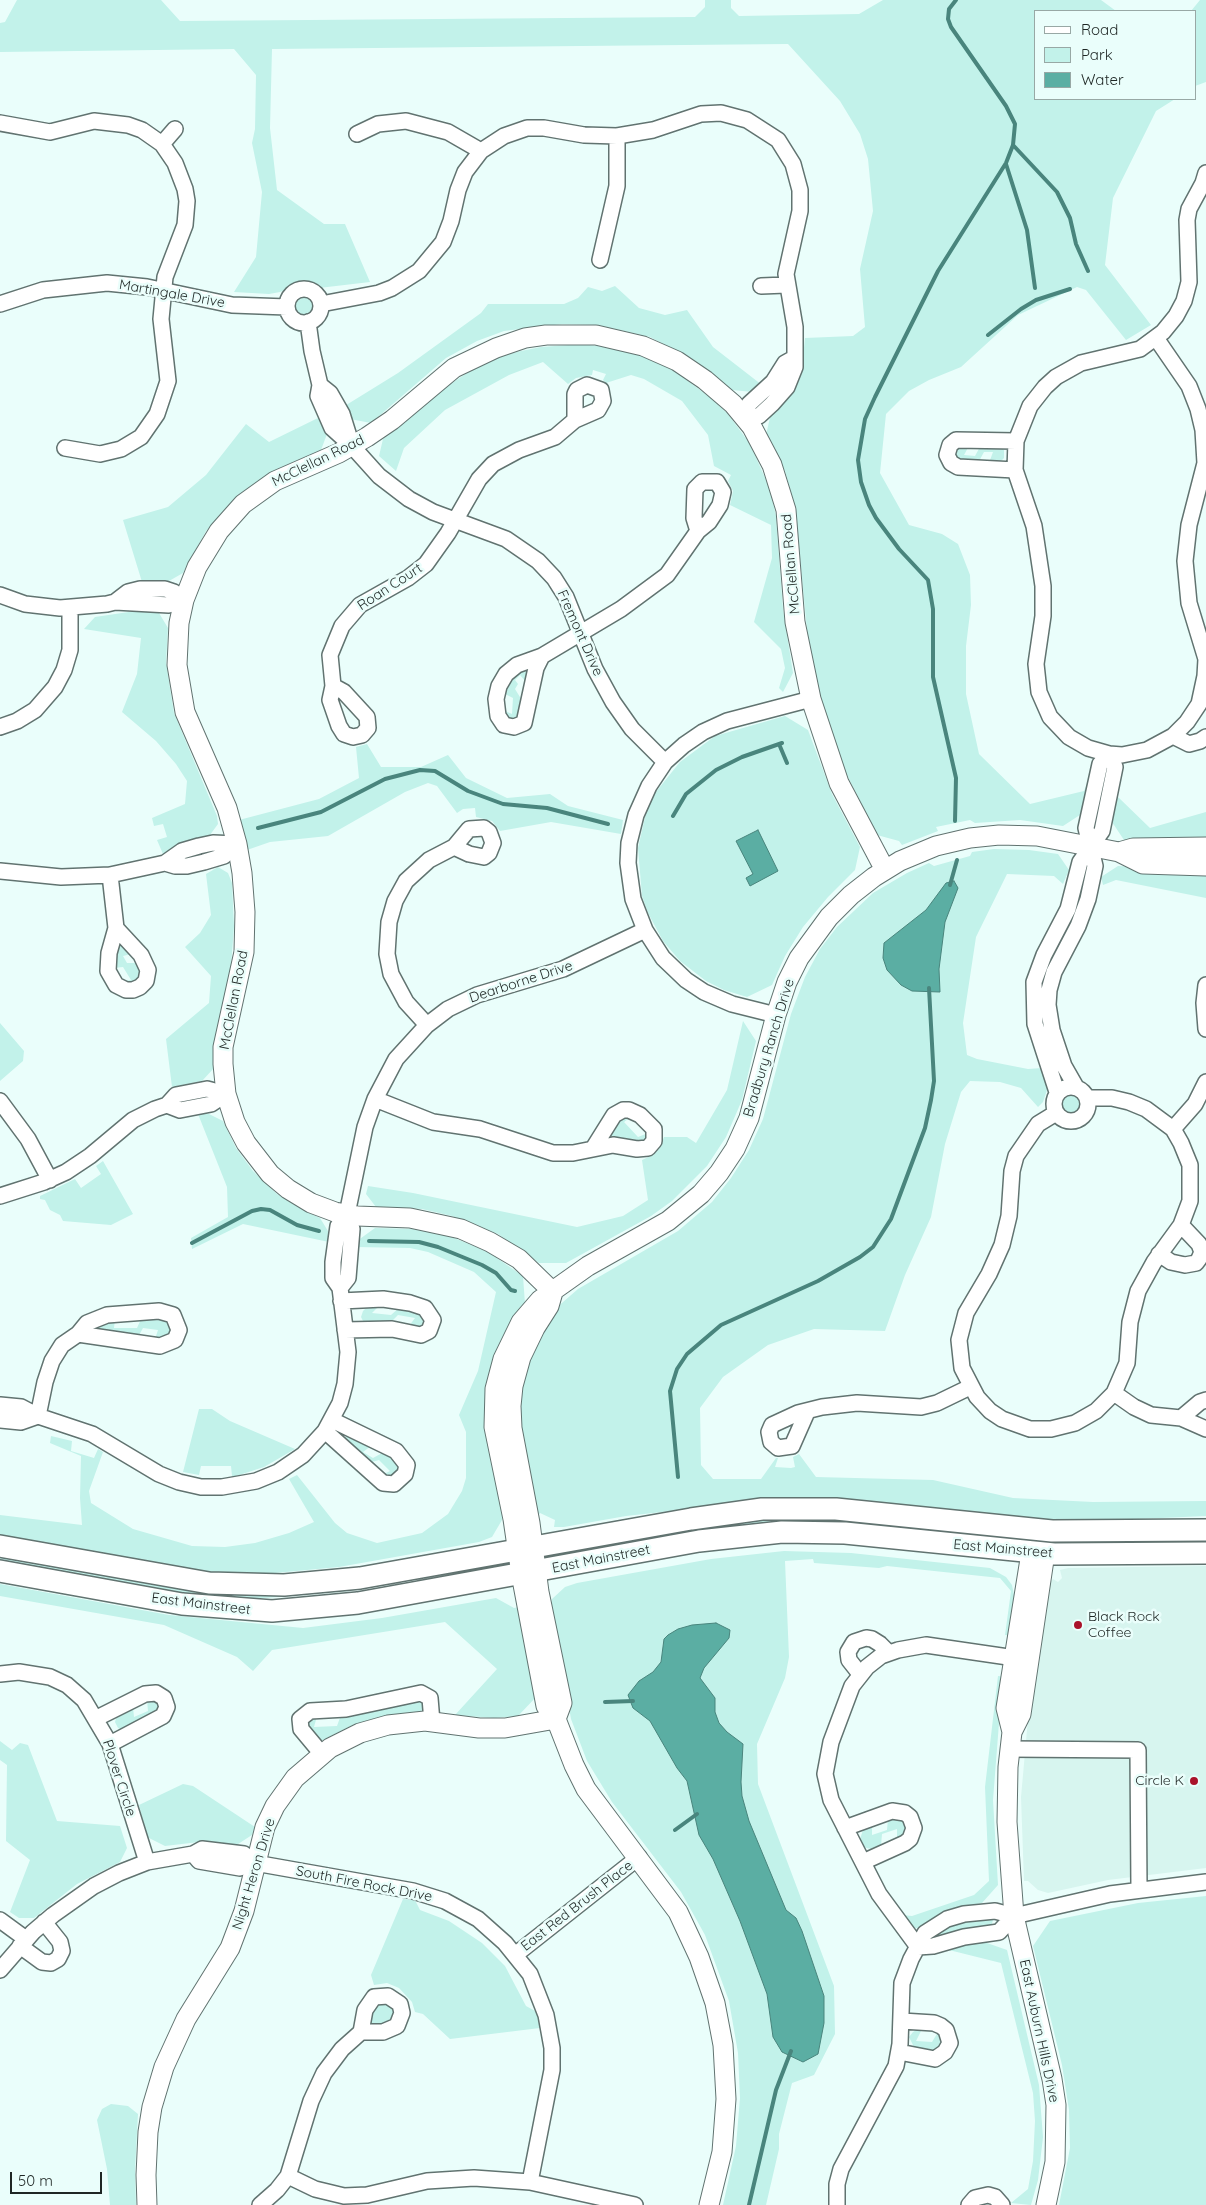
<!DOCTYPE html>
<style>
body{margin:0}
#map{position:relative;width:1206px;height:2205px;overflow:hidden;background:#eafefb;font-family:Quicksand,sans-serif}
canvas{display:block}
.legend{position:absolute;left:1034px;top:10px;width:162px;height:90px;box-sizing:border-box;background:#eafefb;border:1px solid #98a8a5;margin:0;padding:6px 9px;list-style:none;font-size:15px;color:#1e2624}
.legend li{display:flex;align-items:center;gap:10px;height:25px}
.legend b{width:25px;border:1px solid #98a8a5}
.scale{position:absolute;left:10px;top:2172px;width:92px;height:22px;box-sizing:border-box;border:2px solid #1e2624;border-top:0;padding-left:6px;font-size:15px;line-height:18px;white-space:nowrap;color:#1e2624;-webkit-text-stroke:4px #eafefb;paint-order:stroke}
</style>
<div id="map">
<canvas width="1206" height="2205"></canvas>
<ul class="legend">
<li><b style="height:6px;background:#fff"></b>Road</li>
<li><b style="height:14px;background:#c2f2ea"></b>Park</li>
<li><b style="height:14px;background:#5baea3"></b>Water</li>
</ul>
<div class="scale">50 m</div>
</div>
<script>
const c = document.querySelector('canvas').getContext('2d');
c.lineJoin = 'round';
function paint(path, color) {
  c.fillStyle = color;
  c.fill(path, 'evenodd');
}
function shape(rows) {
  const path = new Path2D();
  for (const r of rows) {
    if (r.length === 3) {
      path.moveTo(r[0] + r[2], r[1]);
      path.arc(r[0], r[1], r[2], 0, 2 * Math.PI);
      continue;
    }
    path.moveTo(r[0], r[1]);
    for (let i = 2; i < r.length; i += 2) path.lineTo(r[i], r[i + 1]);
  }
  return path;
}
function strokePath(path, color, width, dash) {
  c.strokeStyle = color;
  c.lineWidth = width;
  c.lineCap = dash ? 'butt' : 'round';
  c.setLineDash(dash || []);
  c.stroke(path);
}
function write(font, color, halo, rows, align = 'center') {
  c.font = font + ' Quicksand,sans-serif';
  c.lineWidth = 5;
  c.setLineDash([]);
  c.textBaseline = 'middle';
  c.strokeStyle = halo;
  c.fillStyle = color;
  for (const [text, x, y, turn = 0] of rows) {
    c.save();
    c.translate(x, y);
    c.rotate((+turn || 0) * Math.PI / 180);
    c.textAlign = isNaN(turn) ? turn : align;
    if (halo) c.strokeText(text, 0, 0);
    c.fillText(text, 0, 0);
    c.restore();
  }
}
paint(shape([
 [1206,1566,1206,1868,1108,1880,1048,1893,1038,1890,1028,1881,1024,1881,1021,1797,1028,1719,1048,1585,1053,1579,1058,1582,1062,1578,1060,1570,1068,1568]
]), '#d7f5ef');
paint(shape([
 [17,0,161,0,180,21,695,17,705,7,705,0,731,0,731,8,739,16,859,14,883,0,1101,0,1116,11,1035,11,1035,99,1175,99,1156,111,1113,198,1105,265,1151,325,1126,340,1086,290,1077,287,1018,315,961,367,929,380,909,391,886,414,880,473,909,525,942,534,958,544,970,575,971,605,966,646,966,694,979,754,1030,804,1084,791,1092,771,1083,813,1063,826,1020,820,975,823,970,820,936,827,938,831,902,845,899,841,877,835,844,769,821,701,808,640,795,508,785,471,766,435,771,413,802,367,805,338,853,336,865,327,860,269,873,211,868,159,860,134,840,101,788,44,272,49,270,128,277,190,324,224,345,224,370,282,319,288,301,283,280,292,269,294,234,292,256,257,262,192,252,143,255,129,256,75,234,49,0,52,0,23,5,22],
 [1200,0,1206,0,1206,82,1195,86,1195,11,1191,11],
 [615,286,639,308,665,315,687,310,713,347,762,385,753,392,732,390,694,360,650,337,598,325,562,324,504,331,477,341,446,358,371,423,350,419,343,407,398,373,481,313,488,304,564,304,578,298,588,287,602,291],
 [304,305,12],
 [583,344,618,349,641,356,673,370,711,398,728,414,750,444,770,489,776,516,783,609,793,673,783,692,779,688,785,668,781,649,754,622,772,558,771,525,730,505,733,491,728,481,731,475,714,466,708,435,682,401,644,379,631,375,606,383,603,380,606,374,593,370,592,375,576,378,568,384,543,362,509,375,445,410,404,448,396,471,379,456,383,439,443,389,470,371,501,356,521,351,541,347],
 [320,417,327,434,321,450,273,471,235,500,206,531,183,573,169,581,142,582,123,520,168,507,206,475,246,424,269,442],
 [970,444,964,455,975,456,981,445,1001,448,1004,450,1004,458,999,463,989,463,993,452,984,452,978,463,961,462,954,457,956,446],
 [142,610,159,613,168,628,166,662,174,713,217,816,218,824,207,839,178,846,163,854,157,840,167,837,163,824,154,826,152,818,185,804,187,781,176,764,156,741,122,712,137,674,141,638,84,629,95,617],
 [528,668,526,682,520,675,515,680,518,684,515,689,523,702,521,718,509,721,503,710,512,714,513,698,503,693,510,677],
 [785,716,808,730,832,794,860,847,855,870,828,897,803,927,785,956,772,985,747,997,724,990,706,981,680,961,663,941,648,913,642,896,638,848,646,813,655,793,680,762,715,736],
 [367,744,381,767,421,767,448,755,466,778,507,798,550,794,568,806,623,820,621,834,551,822,500,831,492,821,476,817,475,808,463,809,457,813,437,786,428,783,405,792,328,836,270,842,247,850,239,820,319,799,359,778,356,747],
 [1119,774,1118,797,1150,828,1206,812,1206,843,1124,840,1110,819],
 [994,849,1029,850,1058,854,1069,870,1063,884,1054,876,1007,874,976,937,963,1023,967,1055,977,1059,1028,1069,1042,1068,1049,1089,1047,1090,1043,1102,1038,1107,1021,1088,1000,1082,970,1081,961,1092,945,1144,931,1217,905,1275,885,1331,814,1329,768,1345,723,1377,700,1408,701,1465,713,1479,761,1479,776,1458,778,1458,775,1467,791,1468,795,1467,793,1457,799,1454,816,1477,933,1480,1013,1498,1093,1502,1206,1501,1206,1516,1071,1522,734,1504,626,1516,564,1527,554,1527,555,1520,540,1513,537,1517,518,1434,521,1373,555,1309,578,1289,678,1231,712,1202,731,1178,749,1150,763,1119,791,1014,805,977,820,949,837,927,873,893,907,873,929,863,934,866,970,856,972,852],
 [1118,866,1206,870,1206,898,1116,880,1103,885,1101,877],
 [218,867,228,873,232,883,234,926,231,967,215,1041,214,1068,202,1081,172,1087,166,1039,209,1003,211,976,185,947,200,933,211,915,206,874],
 [119,942,131,954,123,956,127,963,140,963,141,978,133,984,124,983,123,981,131,980,123,967,114,968],
 [743,1021,756,1041,742,1100,726,1137,707,1166,672,1201,651,1216,566,1263,539,1263,498,1234,452,1216,422,1209,376,1207,366,1194,368,1186,413,1193,577,1227,623,1216,648,1200,642,1160,653,1155,659,1149,664,1137,687,1137,696,1143,727,1090],
 [0,1023,24,1051,23,1061,0,1081],
 [1070,1103,12],
 [198,1114,209,1114,223,1121,236,1148,253,1171,277,1194,303,1210,320,1218,331,1236,329,1242,243,1224,192,1249,191,1238,228,1217,227,1187],
 [624,1117,631,1117,624,1122,638,1137,648,1133,646,1140,640,1143,623,1139,608,1140,619,1120],
 [103,1161,133,1214,111,1225,63,1221,60,1215,50,1210,45,1200,40,1199,40,1196,75,1179,81,1188,101,1174,96,1166],
 [375,1228,415,1229,452,1237,488,1252,523,1276,525,1304,504,1513,502,1520,492,1537,479,1542,339,1567,264,1574,215,1575,0,1538,0,1515,82,1525,80,1498,81,1456,50,1443,51,1436,72,1441,71,1451,94,1458,98,1449,103,1452,89,1491,91,1503,133,1529,192,1546,225,1547,255,1543,289,1533,314,1522,289,1479,297,1475,335,1523,347,1533,377,1543,422,1533,448,1514,462,1491,466,1478,466,1432,459,1415,478,1371,496,1292,474,1272,428,1252,410,1248,356,1247,357,1241],
 [380,1305,372,1313,391,1315,400,1307,423,1313,426,1322,420,1330,409,1326,415,1318,398,1315,391,1322,363,1321,361,1317,363,1311,368,1306],
 [142,1317,168,1319,172,1330,168,1338,155,1339,158,1330,143,1328,138,1337,92,1331,92,1328,115,1319,114,1328,137,1328],
 [199,1409,212,1409,230,1421,295,1449,264,1467,236,1476,232,1476,231,1466,201,1466,199,1475,183,1472],
 [349,1436,371,1446,363,1452,373,1458,384,1452,398,1461,400,1472,390,1478,380,1476,390,1471,379,1460,368,1463,344,1440,345,1437],
 [792,1516,1206,1540,1045,1543,931,1535,647,1541,715,1525],
 [784,1551,851,1553,990,1568,1006,1577,1012,1585,1014,1595,1018,1595,1013,1636,1005,1635,1011,1591,1000,1578,887,1566,879,1568,814,1563,813,1559,785,1561,789,1657,785,1678,757,1744,758,1784,834,1986,835,2034,814,2075,792,2083,779,2134,779,2149,766,2205,723,2205,736,2146,740,2098,738,2053,729,2001,705,1935,681,1892,612,1802,587,1761,571,1719,551,1606,552,1599,565,1587,577,1583,711,1559],
 [0,1553,176,1585,493,1564,491,1566,349,1591,229,1601,0,1565],
 [0,1584,169,1615,303,1628,382,1618,496,1598,514,1608,519,1607,538,1695,518,1716,494,1718,455,1715,497,1669,445,1622,272,1650,253,1671,237,1657,164,1625,0,1596],
 [998,1676,1006,1677,999,1723,993,1800,998,1885,982,1903,950,1909,917,1928,914,1928,902,1915,912,1916,974,1895,989,1881,985,1787],
 [149,1699,159,1701,161,1709,123,1730,118,1728,115,1722,117,1715,133,1707,134,1717,148,1711,147,1700],
 [419,1699,425,1703,421,1712,378,1717,351,1727,324,1740,319,1740,309,1732,306,1720,317,1716,314,1727,337,1726,341,1715,384,1709],
 [0,1741,12,1750,20,1743,28,1745,57,1821,120,1826,127,1848,120,1862,77,1884,34,1918,19,1918,10,1912,30,1860,6,1841,7,1765,0,1760],
 [183,1784,193,1786,255,1827,252,1835,235,1846,199,1842,165,1846,147,1837,139,1805],
 [901,1818,907,1824,906,1833,897,1840,897,1829,882,1834,881,1846,871,1849,863,1847,860,1839,863,1830,872,1825,872,1835,887,1830,888,1819],
 [1206,1896,1206,2205,1059,2205,1070,2148,1069,2110,1062,2065,1033,1946,1050,1921,1138,1903],
 [403,1899,415,1900,420,1910,449,1921,482,1943,505,1966,526,2006,537,2012,540,2028,450,2039,423,2014,415,2012,412,2002,399,1988,387,1983,374,1985,371,1975],
 [991,1917,993,1920,991,1927,930,1941,930,1935,954,1922],
 [986,1940,987,1943,1007,1950,1039,2085,1043,2137,1038,2180,1031,2205,1011,2203,1028,2189,1033,2161,1035,2121,1033,2093,1001,1963,941,1948],
 [379,2004,387,2004,394,2010,393,2021,386,2026,369,2025,372,2009],
 [918,2029,922,2029,916,2041,932,2042,938,2032,942,2035,940,2046,934,2051,929,2052,914,2047,909,2037,913,2032],
 [111,2104,128,2106,138,2114,135,2170,136,2205,110,2205,107,2169,97,2120,102,2109]
]), '#c2f2ea');
const water = shape([
 [758,830,778,871,750,886,746,878,753,874,736,841,758,830],
 [954,881,958,888,945,922,939,969,940,992,912,991,901,985,887,970,883,958,884,943,926,910,946,883,954,881],
 [716,1623,730,1630,729,1638,704,1668,700,1678,715,1698,715,1712,719,1723,727,1732,743,1744,741,1782,742,1796,749,1821,786,1910,796,1918,802,1931,824,1996,824,2023,818,2054,803,2062,782,2052,773,2037,767,1994,740,1921,713,1859,699,1835,687,1781,677,1768,650,1721,633,1708,628,1695,639,1681,653,1672,661,1662,664,1639,668,1635,678,1629,692,1625,716,1623]
]);
paint(water, '#5baea3');
strokePath(water, '#49857d', 1);
strokePath(shape([
 [1013,145,1057,192,1070,218,1076,244,1088,271],
 [1006,164,1027,230,1035,288],
 [988,335,1021,309,1036,300,1070,289],
 [779,744,787,763],
 [673,816,686,794,716,770,742,757,782,743],
 [955,821,956,778,933,677,933,609,928,580,899,549,876,518,869,505,861,482,858,460,865,419,875,397,938,271,1006,163,1013,145,1015,124,1006,106,951,27,948,19,949,9,956,0],
 [258,828,321,812,385,779,420,770,435,771,468,791,503,804,547,808,608,824],
 [950,885,957,860],
 [369,1241,419,1242,438,1247,482,1265,496,1273,511,1290,515,1291],
 [192,1243,252,1211,261,1209,270,1210,297,1225,319,1231],
 [678,1477,670,1391,677,1369,687,1354,721,1325,818,1281,860,1257,873,1247,891,1219,925,1128,931,1100,934,1081,929,988],
 [605,1702,633,1701],
 [675,1830,697,1814],
 [749,2205,776,2090,791,2051]
]), '#49857d', 4);
const minor = shape([
 [0,123,50,132,94,121,128,125,142,130,162,144,175,163,185,189,187,201,185,225,165,277,161,319,168,381,157,414,141,437,121,449,100,454,65,448],
 [357,134,378,124,406,121,448,132,481,151],
 [162,144,175,129],
 [600,260,617,186,617,136],
 [761,286,786,285],
 [304,306,17],
 [0,304,43,290,107,283,147,287,232,305,287,307],
 [321,304,379,293,392,288,419,271,443,242,451,221,458,190,465,172,481,151,504,136,527,128,544,128,584,135,617,136,653,130,701,114,721,113,747,120,778,140,793,164,800,190,800,211,786,274,795,327,795,367,787,387,772,404,759,416,745,418,749,404,773,382,785,363,794,358],
 [308,322,312,351,320,385,318,396,332,428,352,446,379,476,409,499,433,512,506,539,538,561,554,578,566,597,595,669,613,702,632,729,665,762],
 [1156,338,1189,386,1198,409,1203,430,1205,463,1189,525,1185,561,1189,603,1206,659,1205,676,1199,704,1187,722,1173,736,1147,750,1122,755,1109,754,1088,748,1069,737,1050,717,1039,692,1036,664,1043,616,1043,586,1034,526,1015,470,1016,441,1030,406,1045,387,1056,377,1081,363,1140,349,1163,332,1176,316,1184,301,1189,282,1187,220,1189,209,1203,183,1206,173],
 [320,385,330,393,342,414,352,446],
 [1015,470,958,467,951,463,947,455,950,445,956,440,1016,441],
 [0,595,25,604,60,608,107,604,115,602,128,592,140,589,165,589,174,592,184,600],
 [115,602,169,605,184,600],
 [542,656,536,668,524,723,514,727,504,725,498,716,496,699,499,686,506,674,517,665,542,656,621,609,667,575,698,531,709,522,720,505,723,492,717,482,702,482,695,489,694,518,698,531],
 [333,686,344,692,367,717,368,728,362,735,353,737,344,734,339,726,330,700,333,686,330,655,342,626,360,605,408,578,426,564,448,533,479,479,493,464,519,450,555,437,575,420,598,410,603,401,601,390,587,385,577,390,575,394,575,420],
 [0,727,17,721,35,710,55,687,64,670,70,650,70,608],
 [1173,736,1189,744,1200,741,1206,737],
 [165,863,175,866,187,866,204,862,224,856,237,844],
 [0,871,61,877,110,875,165,863,182,851,199,846,213,843,237,844],
 [110,875,116,928,109,953,108,971,116,985,126,990,133,990,140,987,146,981,148,970,141,955,116,928],
 [1206,985,1204,1003,1206,1029],
 [776,1015,732,1004,704,992,686,980,663,958,645,930,633,899,628,863,629,843,636,815,649,786,665,762,684,745,703,732,727,721,811,699],
 [427,1025,406,1002,391,974,387,954,389,922,395,901,406,881,429,860,454,847,469,829,484,828,489,832,493,843,489,853,484,857,469,854,454,847],
 [1071,1104,17],
 [1076,1087,1064,1066,1052,1030,1048,1005,1049,990,1054,972,1078,926,1088,899,1095,866,1086,828,1100,764,1109,754],
 [1057,1092,1035,1024,1034,982,1044,955,1068,909,1080,862,1102,831,1115,767,1109,754],
 [375,1099,433,1122,480,1129,553,1153,573,1153,613,1145,637,1149,648,1148,654,1141,654,1129,640,1115,629,1110,623,1110,614,1115,594,1147],
 [0,1101,28,1139,50,1180],
 [167,1105,180,1110,211,1104,226,1094],
 [1056,1113,1038,1124,1016,1156,1012,1171,1009,1216,1002,1245,989,1274,966,1313,959,1340,962,1368,977,1397,990,1411,1002,1419,1030,1429,1051,1429,1075,1423,1096,1411,1114,1393,1127,1363,1130,1322,1138,1291,1154,1262,1181,1225,1190,1201,1190,1165,1181,1143,1173,1129,1146,1109,1129,1102,1112,1098,1087,1098],
 [1173,1129,1195,1104,1206,1082],
 [0,1196,44,1182,66,1172,90,1156,133,1120,155,1109,167,1105,176,1095,207,1089,226,1094],
 [347,1214,365,1127,375,1099,396,1059,427,1025,448,1009,477,995,563,969,645,930],
 [1159,1254,1171,1262,1185,1265,1196,1263,1199,1259,1202,1252,1199,1244,1181,1225],
 [341,1301,383,1299,410,1303,425,1308,433,1320,429,1331,421,1335,392,1329,345,1330],
 [1114,1393,1134,1407,1151,1415,1181,1418,1206,1429],
 [0,1405,21,1407,38,1416,92,1434,159,1474,179,1482,201,1487,222,1487,256,1481,278,1472,303,1455,325,1431,340,1403,345,1384,348,1352,340,1288,333,1278,333,1262,338,1226,347,1214,352,1229,348,1278,340,1288],
 [807,1412,792,1446,778,1448,771,1442,769,1432,772,1425,798,1413,822,1407,857,1403,921,1407,937,1403,970,1387],
 [38,1416,45,1382,52,1361,62,1345,78,1334,87,1323,107,1315,159,1311,173,1315,179,1330,175,1340,160,1346,78,1334],
 [1181,1418,1200,1402,1206,1400],
 [0,1420,21,1422,38,1416],
 [325,1431,383,1483,394,1484,405,1474,407,1465,396,1451,332,1420],
 [0,1674,19,1672,50,1677,67,1685,84,1700,110,1744,147,1862],
 [860,1674,849,1660,848,1652,854,1642,866,1638,872,1639,880,1644,889,1653],
 [97,1718,145,1694,156,1693,164,1698,167,1707,163,1716,110,1744],
 [1010,1749,1138,1750,1139,1889],
 [321,1753,301,1729,300,1719,310,1711,346,1709,421,1693,430,1698,432,1722],
 [845,1828,892,1811,905,1813,910,1817,914,1828,910,1839,905,1843,863,1862],
 [193,1854,199,1861,240,1868,255,1863],
 [0,1920,26,1939],
 [20,1946,42,1962,51,1963,58,1959,62,1951,60,1942,44,1922],
 [918,1947,879,1894,831,1800,825,1774,831,1742,852,1686,867,1667,881,1656,898,1650,926,1645,1015,1658],
 [918,1947,933,1946,964,1937,999,1932,1014,1916],
 [515,1955,639,1857],
 [0,1970,33,1932,53,1915,94,1886,119,1873,147,1862,193,1854,202,1849,244,1854,255,1863,413,1891,445,1901,478,1919,505,1943,530,1974,546,2015,552,2048,552,2070,530,2182],
 [899,2052,935,2059,945,2052,950,2043,946,2030,941,2026,934,2023,902,2021],
 [288,2176,311,2101,324,2073,342,2049,361,2032,383,2032,397,2026,402,2013,400,2004,388,1996,374,1997,365,2010,361,2032],
 [260,2205,277,2190,288,2176,315,2189,344,2196,367,2195,427,2181,474,2178,530,2182,635,2205],
 [837,2205,837,2184,841,2169,896,2066,900,2044,902,1983,911,1959,925,1933,947,1919,964,1914,995,1911,1014,1916,1110,1894,1206,1882],
 [969,2205,975,2198,988,2195,995,2197,1002,2205]
]);
const tertiary = shape([
 [1119,852,1133,848,1206,847],
 [553,1292,519,1259,490,1242,461,1229,410,1218,357,1216,335,1212,311,1203,288,1189,270,1174,246,1143,235,1122,226,1094,223,1064,223,1047,244,952,245,912,242,873,237,844,227,808,185,712,177,665,179,623,184,600,197,567,219,531,243,504,275,481,339,453,367,437,392,420,454,368,496,348,525,338,546,335,596,335,643,346,677,361,705,380,733,404,752,427,772,465,786,510,795,622,811,699,839,783,885,870],
 [553,1292,549,1306,535,1328,521,1357,513,1386,511,1406,512,1428,530,1523,539,1592,562,1703,556,1719],
 [1031,1553,1006,1708,1012,1732,1008,1767,1007,1822,1014,1916,1052,2079,1056,2105,1055,2162,1046,2205],
 [1012,1732,1021,1714,1045,1553],
 [147,2205,146,2175,148,2132,152,2107,164,2067,186,2019,230,1948,244,1911,265,1827,275,1806,295,1778,330,1748,360,1733,388,1725,425,1721,479,1728,505,1728,556,1719],
 [709,2205,722,2152,726,2099,723,2045,715,2003,699,1957,678,1912,586,1789,574,1765,556,1719,546,1706,521,1574,513,1519,494,1427,495,1389,503,1359,521,1322,540,1300,588,1266,668,1221,701,1194,719,1173,735,1149,749,1118,776,1015,787,982,799,958,829,917,851,895,874,877,900,861,936,846,970,838,999,835,1037,836,1119,852,1143,864,1206,866]
]);
const secondary = shape([
 [0,1546,209,1583,284,1585,360,1578,691,1519,762,1509,836,1509,1052,1531,1206,1530],
 [0,1571,182,1604,272,1611,358,1603,699,1541,782,1532,845,1533,1054,1554,1206,1553]
]);
strokePath(minor, '#617370', 18);
strokePath(tertiary, '#617370', 21);
strokePath(secondary, '#617370', 24);
strokePath(minor, '#fff', 15);
strokePath(tertiary, '#fff', 19);
strokePath(secondary, '#fff', 21);
for (const [x, y, r, color] of [
 [1078,1625,5,"#a9122a"],
 [1194,1781,5,"#a9122a"]
]) {
  const dot = new Path2D();
  dot.arc(x, y, r, 0, 2 * Math.PI);
  c.fillStyle = color;
  c.fill(dot);
  strokePath(dot, '#eafefb', 2);
}
write('14px', '#1e2624', '#eafefb', [
 ["Martingale Drive",172,294,10],
 ["McClellan Road",318,461,-26],
 ["McClellan Road",791,564,-95],
 ["Roan Court",390,587,-33],
 ["Fremont Drive",580,633,66],
 ["Dearborne Drive",521,982,-18],
 ["McClellan Road",234,1000,-79],
 ["Bradbury Ranch Drive",769,1048,-73],
 ["East Mainstreet",1003,1549,5],
 ["East Mainstreet",601,1559,-11],
 ["East Mainstreet",201,1604,7],
 ["Plover Circle",119,1778,72],
 ["Night Heron Drive",254,1874,-73],
 ["South Fire Rock Drive",364,1884,11],
 ["East Red Brush Place",577,1906,-38],
 ["East Auburn Hills Drive",1039,2031,78]
]);
write('14px', '#1e2624', '#eafefb', [
 ["Black Rock",1088,1617],
 ["Coffee",1088,1633],
 ["Circle K",1184,1781,"right"]
], 'left');
</script>
